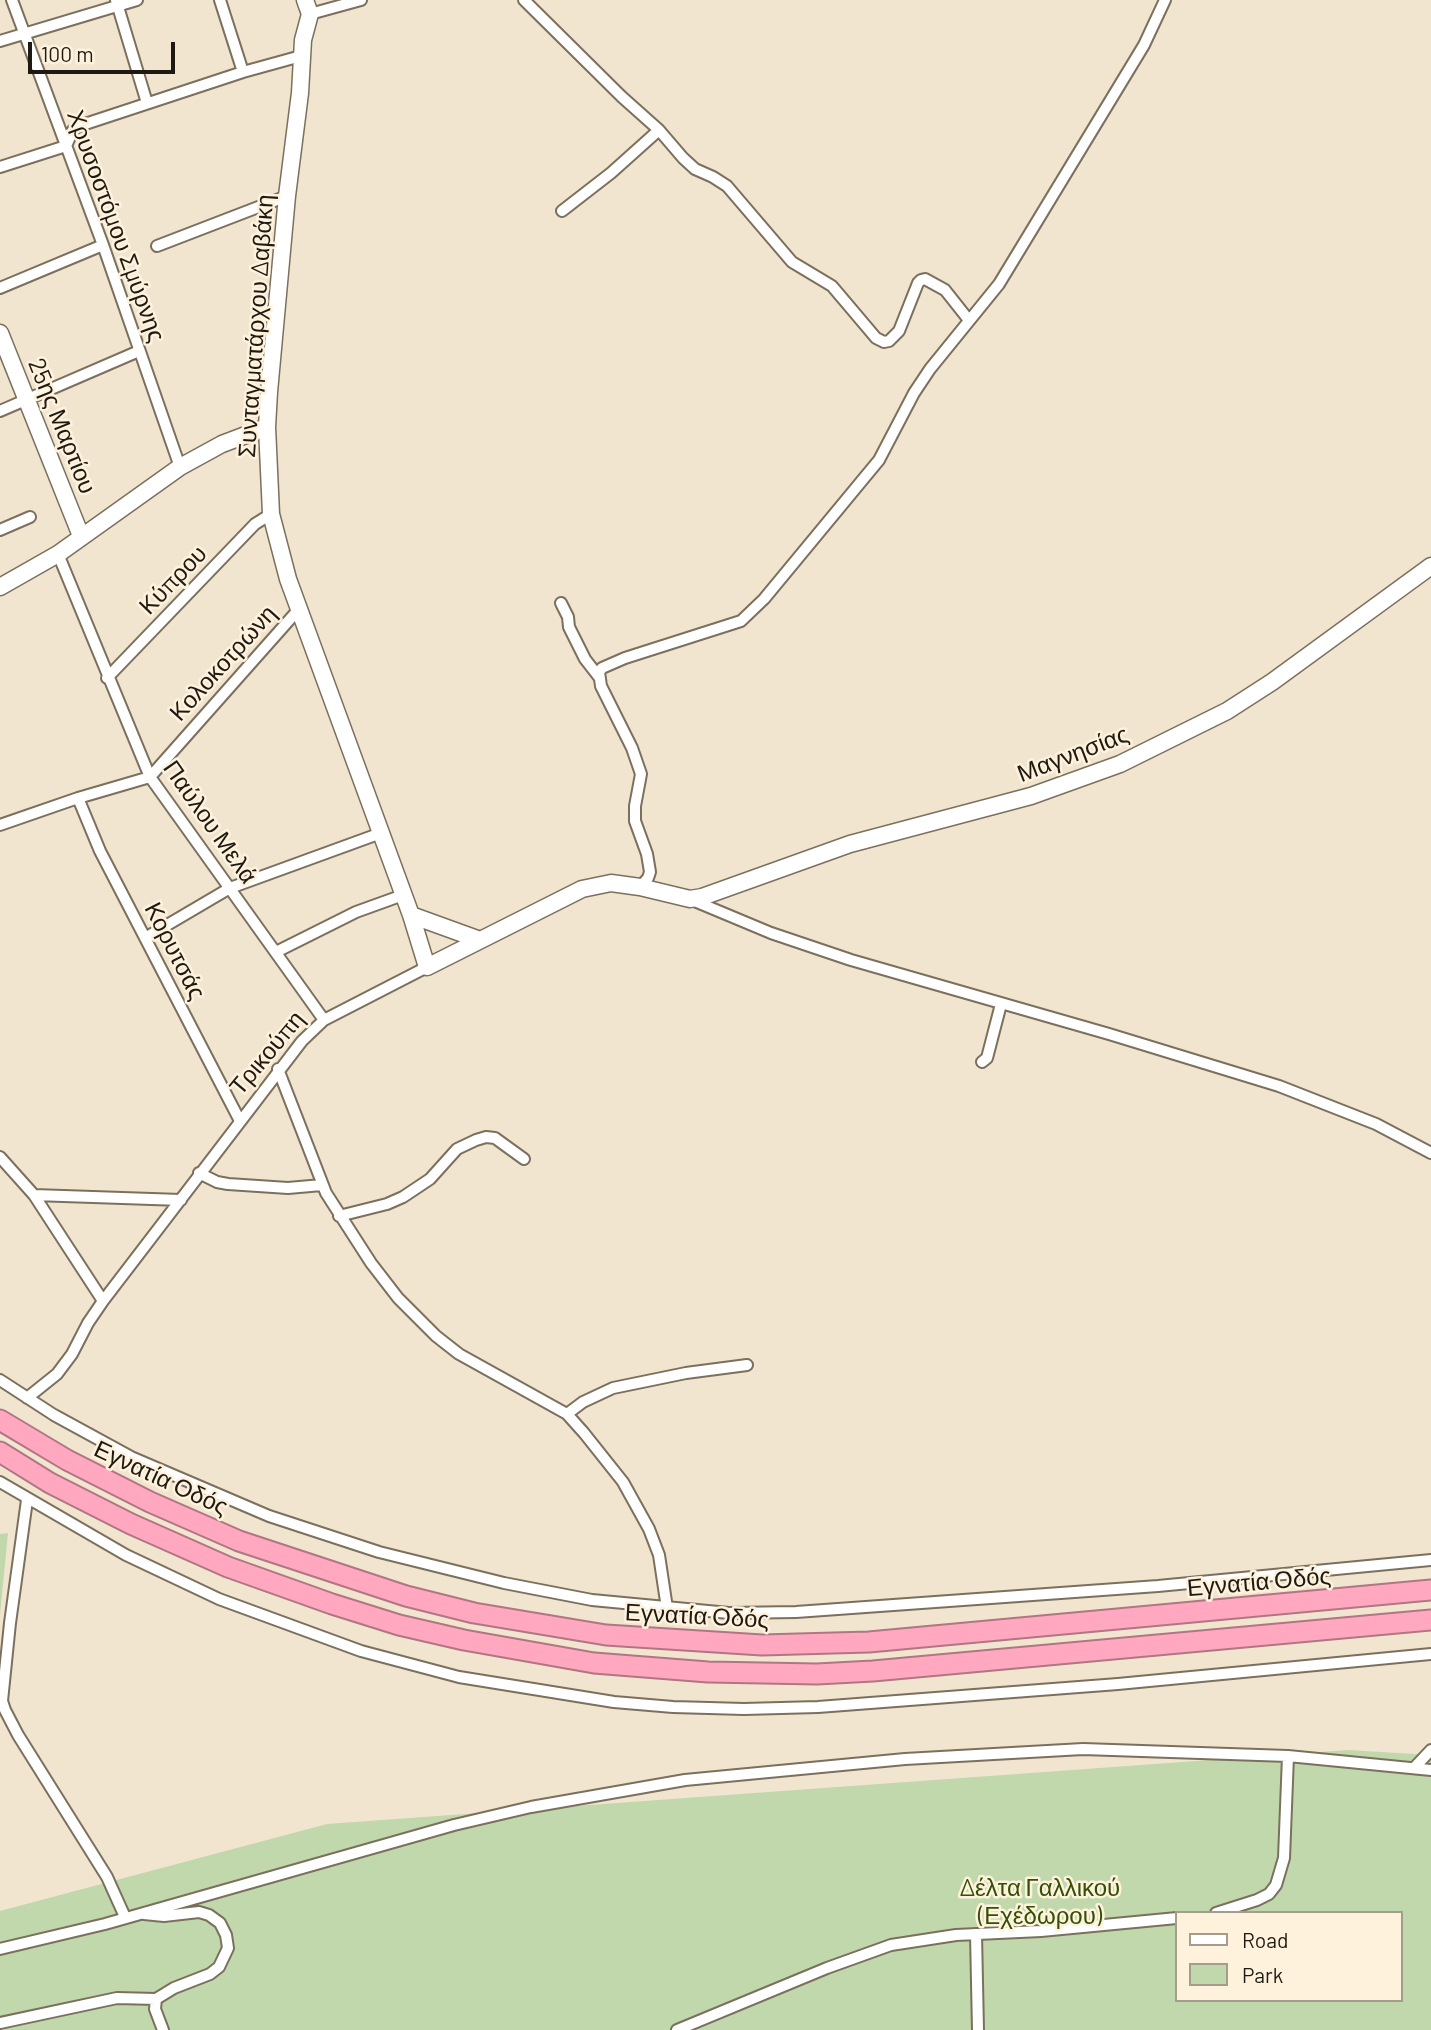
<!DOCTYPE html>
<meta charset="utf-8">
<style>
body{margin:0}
#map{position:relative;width:1431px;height:2030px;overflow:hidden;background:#f1e5d0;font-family:Barlow,sans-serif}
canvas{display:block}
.legend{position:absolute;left:1175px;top:1911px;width:228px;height:91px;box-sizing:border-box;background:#fef2dd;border:2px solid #a49c8c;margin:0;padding:9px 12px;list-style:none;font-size:21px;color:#1e1a12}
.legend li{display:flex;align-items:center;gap:14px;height:35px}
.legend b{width:35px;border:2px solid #a49c8c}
.scale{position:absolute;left:28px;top:42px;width:147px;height:32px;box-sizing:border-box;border:4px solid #1e1a12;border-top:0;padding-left:9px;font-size:21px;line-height:24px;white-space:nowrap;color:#1e1a12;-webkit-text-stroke:5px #fef2dd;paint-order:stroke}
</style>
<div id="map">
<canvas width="1431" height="2030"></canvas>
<ul class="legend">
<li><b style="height:9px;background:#fff"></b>Road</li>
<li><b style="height:19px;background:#c0d8ac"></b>Park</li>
</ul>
<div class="scale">100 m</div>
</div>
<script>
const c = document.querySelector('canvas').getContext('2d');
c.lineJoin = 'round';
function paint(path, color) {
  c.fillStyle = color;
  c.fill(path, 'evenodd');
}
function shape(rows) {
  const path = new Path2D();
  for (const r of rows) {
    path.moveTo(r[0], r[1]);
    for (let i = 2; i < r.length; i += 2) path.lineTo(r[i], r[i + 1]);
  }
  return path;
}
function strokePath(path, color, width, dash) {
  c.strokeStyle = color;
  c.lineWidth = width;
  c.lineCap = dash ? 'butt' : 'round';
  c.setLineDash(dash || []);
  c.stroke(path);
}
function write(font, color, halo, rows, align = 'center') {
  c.font = font + ' Barlow,sans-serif';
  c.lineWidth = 5;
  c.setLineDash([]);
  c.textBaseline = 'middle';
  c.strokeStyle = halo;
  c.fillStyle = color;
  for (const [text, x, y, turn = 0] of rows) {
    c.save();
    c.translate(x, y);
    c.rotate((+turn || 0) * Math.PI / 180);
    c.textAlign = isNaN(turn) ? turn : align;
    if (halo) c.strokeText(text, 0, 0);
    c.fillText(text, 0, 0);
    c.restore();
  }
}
paint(shape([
 [8,1533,0,1615,0,1534],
 [1348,1750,1431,1755,1431,2030,0,2030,0,1911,327,1824],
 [1177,1913,1401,1913,1401,2000,1177,2000]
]), '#c0d8ac');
const street = shape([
 [12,0,103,245,180,467],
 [116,0,147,103],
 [220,0,243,72],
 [524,0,622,97,659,130,683,158,695,169,713,177,727,186,792,262,832,286,876,338,884,342,889,341,899,331,918,283,921,280,925,279,945,290,968,319],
 [310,14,361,0],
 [0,41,137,0],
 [0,167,66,146,73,130,79,126,243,72,301,56],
 [562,211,611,173,659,130],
 [157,246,287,196],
 [0,288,103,245],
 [0,411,139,351],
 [0,530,30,517],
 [58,554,150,777,324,1020],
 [561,603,568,617,569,627,585,659,599,677],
 [107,678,255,524,271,514],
 [78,798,100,851,240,1121],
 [0,825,78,798,150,777,299,609],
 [640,887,648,878,650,872,647,854,635,821,635,806,641,774,632,748,601,686,599,672,602,668,625,658,741,621,764,599,879,460,914,393,930,369,999,284,1144,45,1165,0],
 [692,900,771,933,851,960,1109,1034,1279,1086,1376,1124,1431,1153],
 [145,938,230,888,381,833],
 [276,952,356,912,403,895],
 [982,1062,987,1058,1001,1004],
 [278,1069,326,1193,371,1263,398,1298,436,1336,459,1354,567,1414,584,1433,623,1482,649,1529,659,1555,667,1608],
 [0,1157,34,1195,103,1301],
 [199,1173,217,1182,228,1184,288,1188,322,1185],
 [34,1195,181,1200],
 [339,1216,387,1204,403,1197,430,1179,457,1149,476,1140,486,1137,495,1138,524,1159],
 [0,1380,54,1415,131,1457,269,1516,379,1552,504,1583,592,1600,729,1613,796,1612,1158,1586,1431,1560],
 [27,1398,57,1374,72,1354,88,1323,103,1301,302,1041,324,1020,427,967],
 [567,1414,583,1402,613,1388,686,1373,747,1365],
 [0,1482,126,1555,219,1599,361,1651,459,1677,614,1702,673,1707,744,1709,818,1707,1118,1684,1431,1654],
 [27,1500,10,1623,2,1701,5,1710,18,1735,107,1877,125,1917],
 [1414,1768,1431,1750],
 [1216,1913,1257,1900,1269,1894,1276,1885,1284,1858,1288,1756],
 [144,1914,164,1916,199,1912,209,1915,220,1923,226,1935,228,1948,219,1967,210,1974,174,1988,156,1999,155,2009,163,2030],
 [976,1934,978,2030],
 [0,1949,105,1924,454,1825,531,1807,685,1780,905,1759,1083,1749,1288,1756,1431,1770],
 [0,2023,117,1998,156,1999],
 [677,2030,827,1968,891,1945,956,1935,1041,1931,1177,1918]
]);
const secondary = shape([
 [305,0,310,14,303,40,300,93,287,196,269,392,267,427,271,514,288,579,411,915,427,967,582,889,611,883,640,887,690,899,702,897,850,844,1031,796,1120,764,1227,711,1272,682,1431,566],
 [0,333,81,536],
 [0,587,58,554,180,467,222,444,267,427],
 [411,915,480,940]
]);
const highway = shape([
 [0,1420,67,1460,150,1502,239,1541,406,1596,474,1613,606,1635,762,1645,869,1642,1431,1590],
 [0,1452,50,1483,131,1524,228,1567,332,1604,399,1625,464,1640,594,1663,708,1672,817,1674,873,1671,1431,1620]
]);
strokePath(street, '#7b705e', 14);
strokePath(secondary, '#7b705e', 19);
strokePath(highway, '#b07683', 23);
strokePath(street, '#fff', 10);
strokePath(secondary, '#fff', 16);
strokePath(highway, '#ffa8c0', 19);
write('24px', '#1e1a12', '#fef2dd', [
 ["Χρυσοστόμου Σμύρνης",116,226,70],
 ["Συνταγματάρχου Δαβάκη",256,326,-86],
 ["25ης Μαρτίου",62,426,68],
 ["Κύπρου",173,580,-46],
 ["Κολοκοτρώνη",223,663,-48],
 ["Μαγνησίας",1073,754,-21],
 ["Παύλου Μελά",210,822,55],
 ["Κορυτσάς",175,951,63],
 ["Τρικούπη",267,1053,-50],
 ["Εγνατία Οδός",161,1478,25],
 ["Εγνατία Οδός",1259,1582,-5],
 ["Εγνατία Οδός",697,1616,3]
]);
write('24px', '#315004', '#fef2dd', [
 ["Δέλτα Γαλλικού",1040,1888],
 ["(Εχέδωρου)",1040,1916]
]);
</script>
